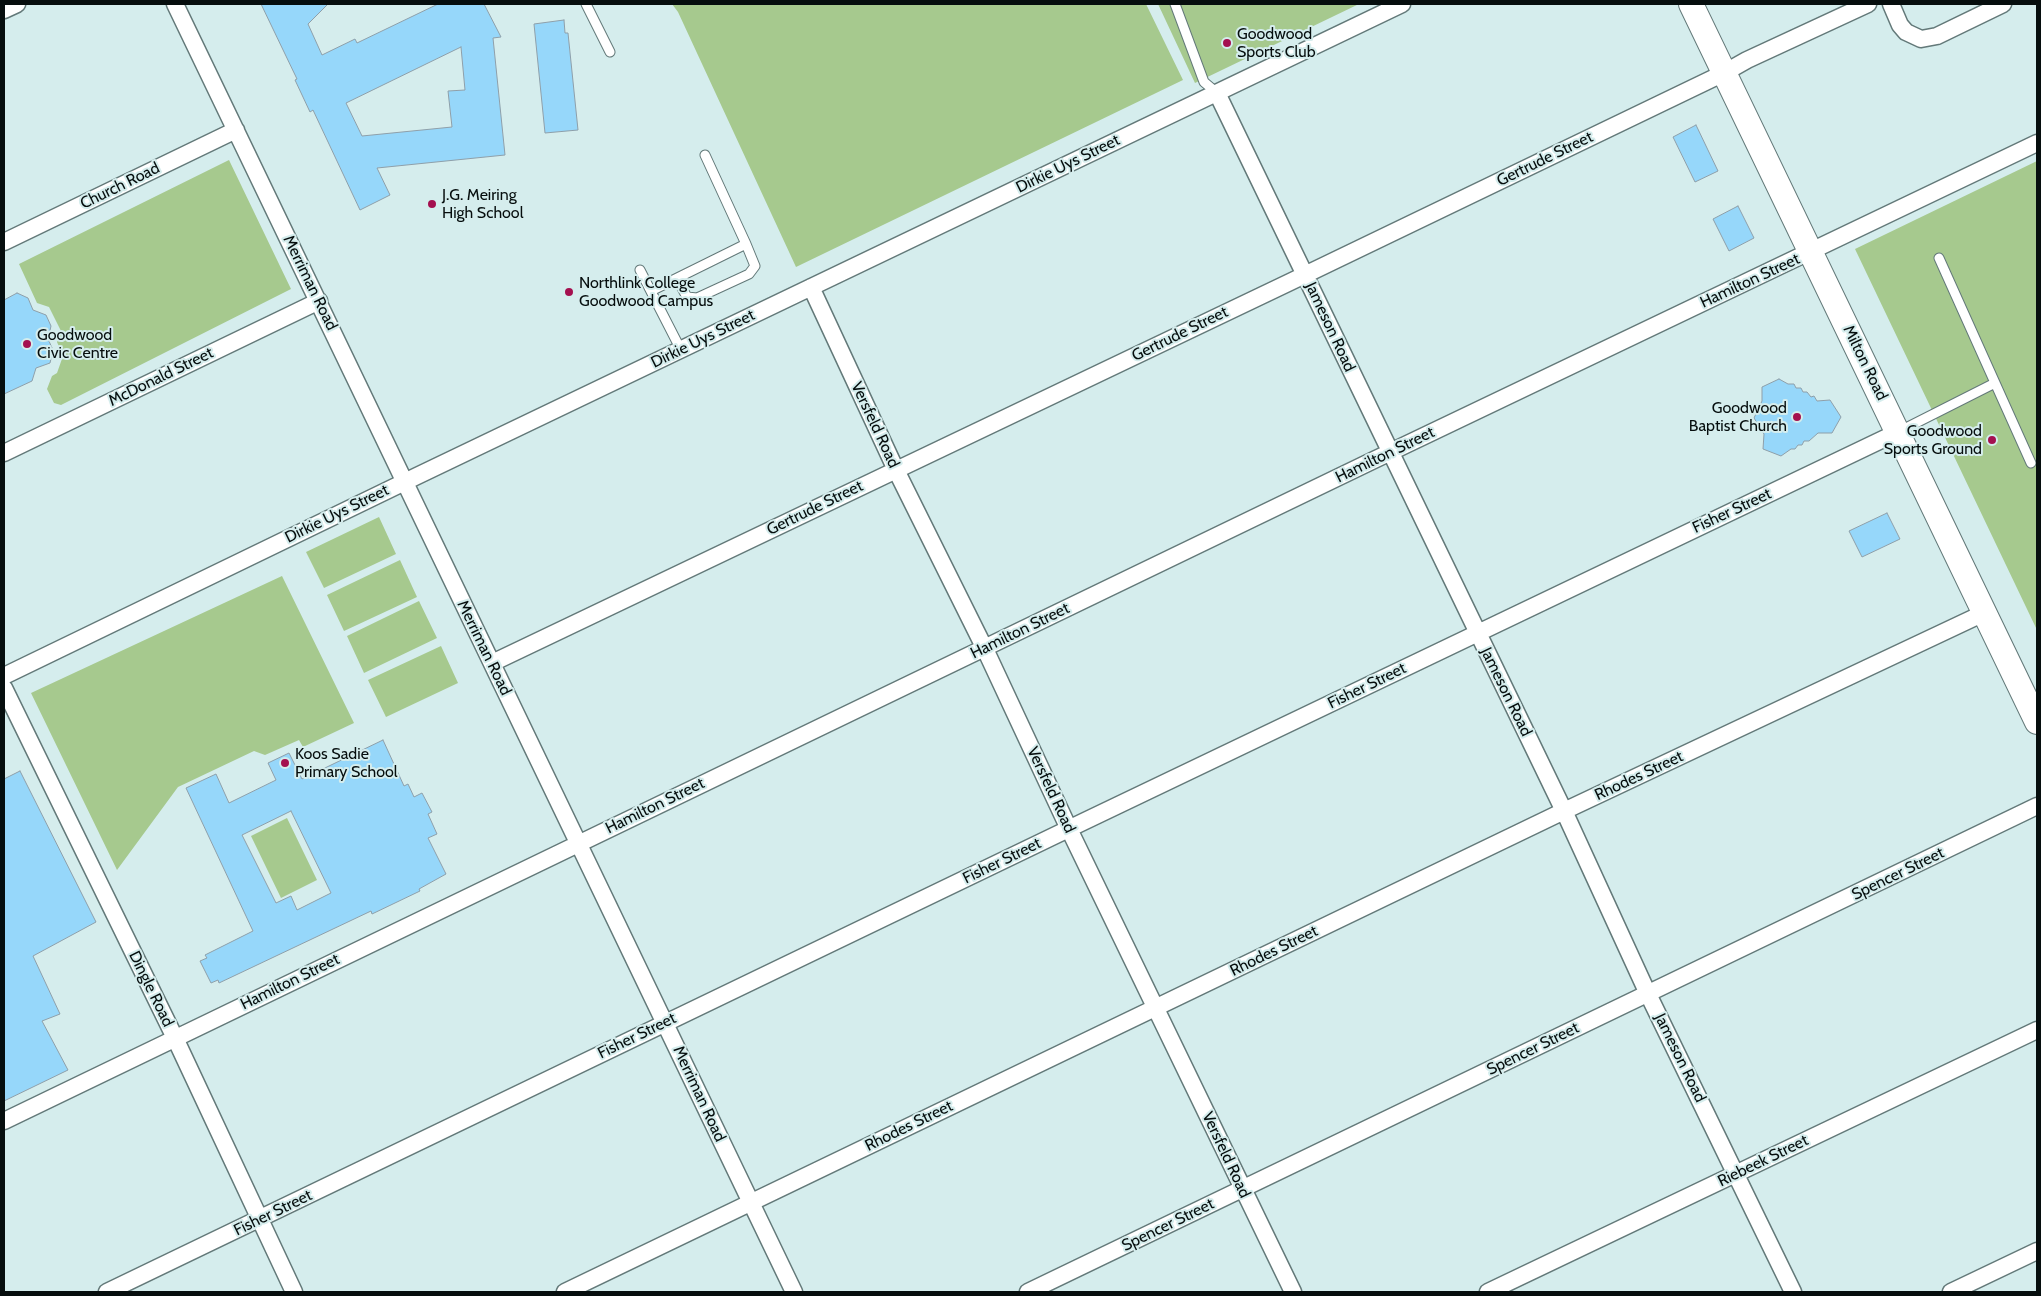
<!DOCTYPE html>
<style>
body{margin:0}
#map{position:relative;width:2041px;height:1296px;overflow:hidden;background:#d5eded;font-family:Cabin,sans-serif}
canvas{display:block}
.frame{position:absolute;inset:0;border:5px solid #060e0e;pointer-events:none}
</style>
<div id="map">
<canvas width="2041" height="1296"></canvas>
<div class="frame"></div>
</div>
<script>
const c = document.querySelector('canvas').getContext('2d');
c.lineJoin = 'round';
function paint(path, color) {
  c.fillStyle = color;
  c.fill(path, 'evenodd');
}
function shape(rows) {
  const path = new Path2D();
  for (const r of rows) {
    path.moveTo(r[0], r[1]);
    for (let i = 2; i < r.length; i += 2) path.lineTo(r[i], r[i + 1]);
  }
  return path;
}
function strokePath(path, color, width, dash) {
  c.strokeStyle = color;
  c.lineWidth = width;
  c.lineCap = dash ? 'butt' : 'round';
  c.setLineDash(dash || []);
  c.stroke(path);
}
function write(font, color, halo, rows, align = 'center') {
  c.font = font + ' Cabin,sans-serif';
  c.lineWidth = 4;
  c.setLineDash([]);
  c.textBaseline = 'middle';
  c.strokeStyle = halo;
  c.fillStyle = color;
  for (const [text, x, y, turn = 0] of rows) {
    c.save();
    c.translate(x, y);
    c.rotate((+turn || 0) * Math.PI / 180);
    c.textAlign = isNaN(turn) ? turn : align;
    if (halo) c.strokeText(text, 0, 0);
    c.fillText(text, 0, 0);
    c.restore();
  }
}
paint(shape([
 [672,4,1146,4,1183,80,796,267,678,12],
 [1158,4,1359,4,1195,83],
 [229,160,291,289,61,405,54,403,47,389,52,376,57,373,63,356,57,342,61,331,49,307,37,303,19,264],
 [2037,161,2037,630,1855,249],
 [379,517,396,554,324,588,306,552],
 [400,560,417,597,344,631,327,595],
 [282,576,354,723,303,747,299,740,265,755,254,751,178,787,117,870,31,693],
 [419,601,437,638,364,673,347,636],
 [441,646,458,683,386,717,368,680],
 [287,818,317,880,281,898,251,836]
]), '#a6c98e');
const building = shape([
 [261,4,328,4,308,24,322,55,355,39,357,43,438,4,484,4,501,37,493,38,505,155,377,168,390,195,360,210,313,110,310,112,295,80,297,79,261,4],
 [461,47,465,90,448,91,452,127,362,136,346,103,461,47],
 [564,20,565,33,568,33,578,130,545,133,534,24,564,20],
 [1696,125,1718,171,1695,182,1673,137,1696,125],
 [1738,206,1754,238,1729,251,1713,219,1738,206],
 [17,293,28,298,33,310,46,315,51,326,48,339,53,350,50,363,36,368,32,381,4,394,4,300,17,293],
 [1779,379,1788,384,1794,384,1796,388,1801,388,1803,392,1807,392,1811,397,1814,396,1817,401,1830,400,1841,417,1832,433,1818,433,1809,441,1804,441,1802,445,1798,445,1795,449,1791,449,1781,456,1763,449,1764,434,1754,418,1762,401,1762,387,1779,379],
 [1887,513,1900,539,1862,557,1849,531,1887,513],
 [383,740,404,786,408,784,414,797,422,793,432,812,428,814,437,834,428,838,446,874,419,889,420,891,372,914,371,911,219,983,218,980,211,983,200,961,207,958,205,955,253,931,186,788,216,774,229,803,276,780,268,763,289,753,302,779,383,740],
 [291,811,331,893,297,910,291,896,276,903,242,835,291,811],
 [20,771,96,922,33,956,60,1014,42,1021,68,1070,4,1101,4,779,20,771]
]);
paint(building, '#96d7fa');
strokePath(building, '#8e9fa9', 1);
const lane = shape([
 [586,4,610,52],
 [1175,4,1204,82,1217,93],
 [1939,258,2031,463],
 [640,270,681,350],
 [677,279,687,297,697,298,749,274,755,266,746,244,705,155],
 [651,291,746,244],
 [1898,432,1995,383]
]);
const street = shape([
 [175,4,794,1292],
 [1891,4,1900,25,1906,32,1921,39,1937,36,2003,4],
 [4,10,17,4],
 [1217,93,1564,811,1648,994,1793,1292],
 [4,242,236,130],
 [811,287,896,470,985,649,1069,829,1293,1292],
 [4,453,319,301],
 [492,663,1288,283,1724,73,1747,60,1868,4],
 [4,676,417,476,1402,4],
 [4,688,175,1038,294,1292],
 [4,1121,1376,459,2037,143],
 [107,1292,1085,821,1898,432],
 [565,1292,1564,811,1984,613],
 [1028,1292,2037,806],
 [1488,1292,2037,1030],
 [1951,1292,2037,1251]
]);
const secondary = shape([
 [1691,4,2037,722]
]);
strokePath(lane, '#637979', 11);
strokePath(street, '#637979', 19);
strokePath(secondary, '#637979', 26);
strokePath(lane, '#fff', 9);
strokePath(street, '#fff', 16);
strokePath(secondary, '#fff', 24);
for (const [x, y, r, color] of [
 [1227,43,5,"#a4104f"],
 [432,204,5,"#a4104f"],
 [569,292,5,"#a4104f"],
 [27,344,5,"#a4104f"],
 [1797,417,5,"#a4104f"],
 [1992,440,5,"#a4104f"],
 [285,763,5,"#a4104f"]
]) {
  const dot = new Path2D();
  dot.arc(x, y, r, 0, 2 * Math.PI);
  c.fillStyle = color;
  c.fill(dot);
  strokePath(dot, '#d5eded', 2);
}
write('16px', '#060e0e', '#d5eded', [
 ["Goodwood",1237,34],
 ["Sports Club",1237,52],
 ["J.G. Meiring",442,195],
 ["High School",442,213],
 ["Northlink College",579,283],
 ["Goodwood Campus",579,301],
 ["Goodwood",37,335],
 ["Civic Centre",37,353],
 ["Goodwood",1787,408,"right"],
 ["Baptist Church",1787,426,"right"],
 ["Goodwood",1982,431,"right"],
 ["Sports Ground",1982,449,"right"],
 ["Koos Sadie",295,754],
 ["Primary School",295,772]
], 'left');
write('16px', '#060e0e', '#d5eded', [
 ["Gertrude Street",1545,159,-26],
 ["Dirkie Uys Street",1068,164,-26],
 ["Church Road",120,186,-26],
 ["Hamilton Street",1750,281,-25],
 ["Merriman Road",310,283,64],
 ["Jameson Road",1330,327,65],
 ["Gertrude Street",1180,334,-26],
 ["Dirkie Uys Street",703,339,-26],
 ["Milton Road",1865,363,64],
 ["McDonald Street",161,377,-26],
 ["Versfeld Road",875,425,65],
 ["Hamilton Street",1385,455,-26],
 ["Gertrude Street",815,508,-26],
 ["Fisher Street",1732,511,-25],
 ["Dirkie Uys Street",337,514,-26],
 ["Hamilton Street",1020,631,-26],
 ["Merriman Road",484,648,64],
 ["Fisher Street",1367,686,-26],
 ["Jameson Road",1506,692,64],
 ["Rhodes Street",1639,776,-25],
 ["Versfeld Road",1051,790,65],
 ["Hamilton Street",655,806,-26],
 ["Fisher Street",1002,861,-26],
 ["Spencer Street",1898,874,-26],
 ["Rhodes Street",1274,951,-26],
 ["Hamilton Street",290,982,-26],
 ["Dingle Road",151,989,64],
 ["Fisher Street",637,1036,-26],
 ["Spencer Street",1533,1049,-26],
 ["Jameson Road",1680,1058,64],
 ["Merriman Road",699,1094,65],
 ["Rhodes Street",909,1126,-26],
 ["Versfeld Road",1226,1155,65],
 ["Riebeek Street",1763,1161,-26],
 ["Fisher Street",273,1213,-26],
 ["Spencer Street",1168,1225,-26]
]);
</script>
